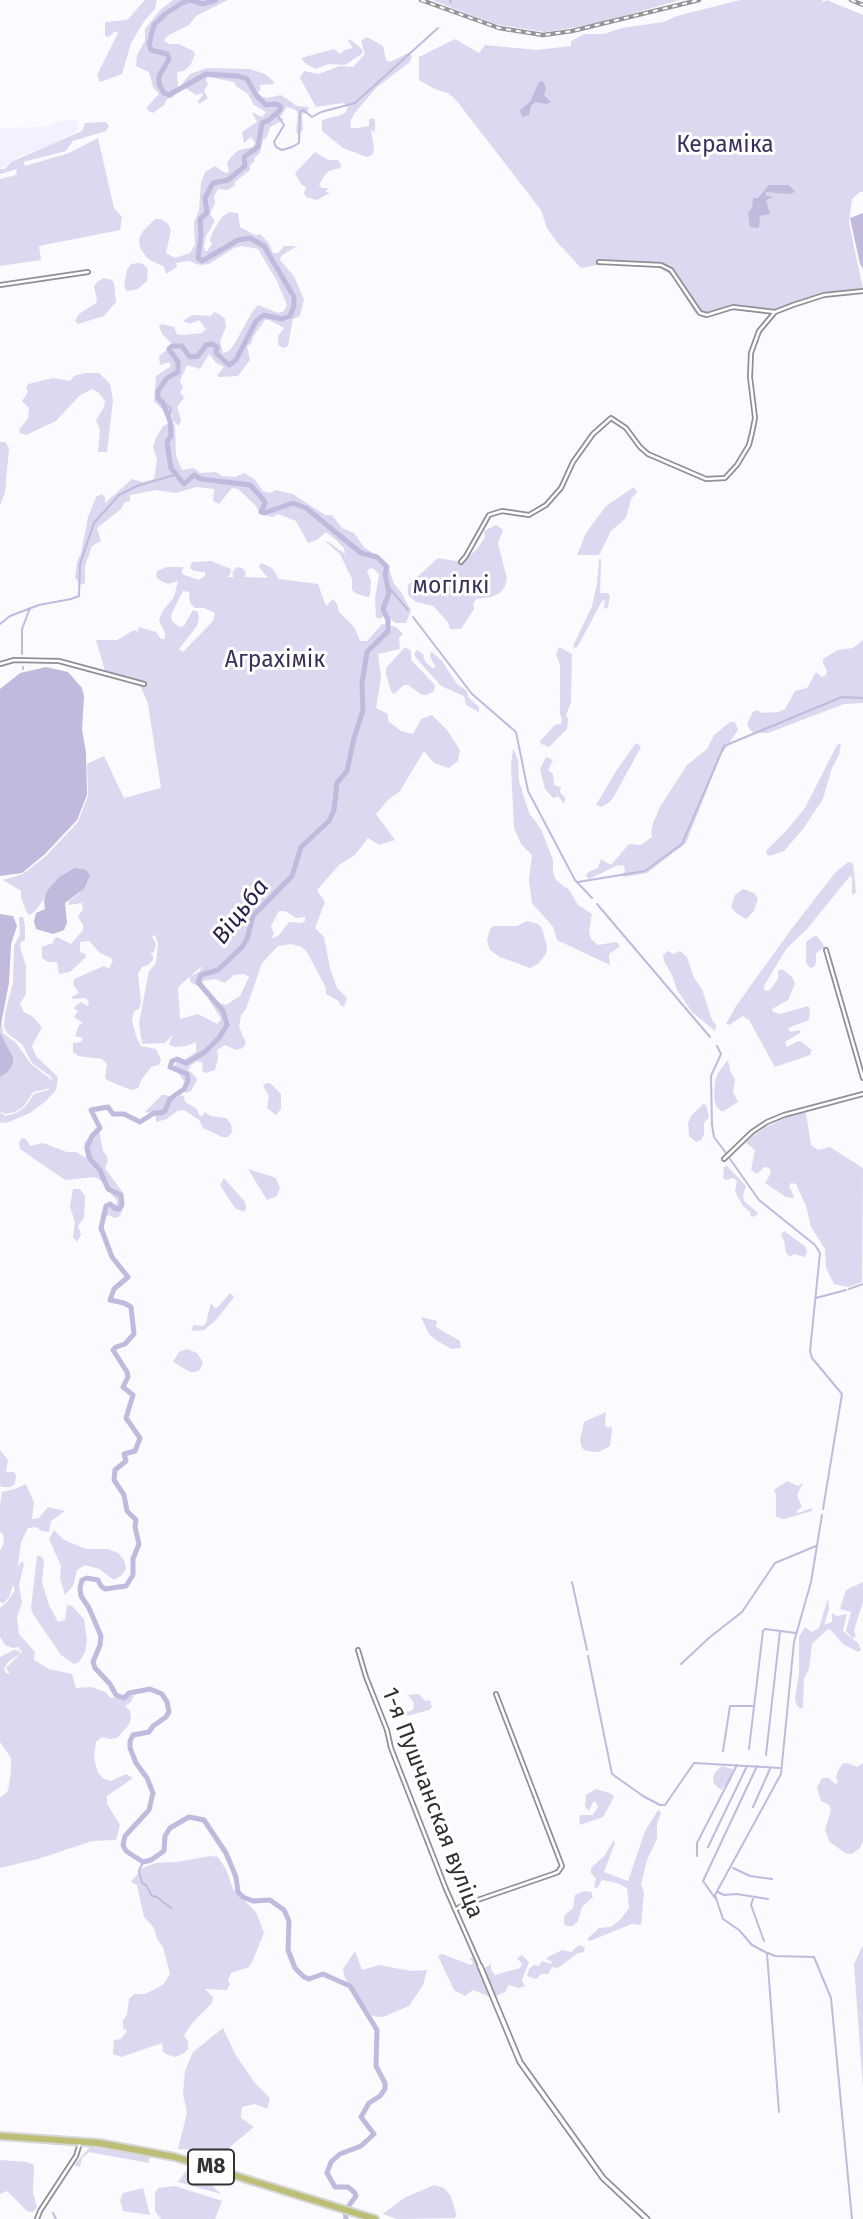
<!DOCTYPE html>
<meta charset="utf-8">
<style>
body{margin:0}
canvas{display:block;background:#fbfaff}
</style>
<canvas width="863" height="2219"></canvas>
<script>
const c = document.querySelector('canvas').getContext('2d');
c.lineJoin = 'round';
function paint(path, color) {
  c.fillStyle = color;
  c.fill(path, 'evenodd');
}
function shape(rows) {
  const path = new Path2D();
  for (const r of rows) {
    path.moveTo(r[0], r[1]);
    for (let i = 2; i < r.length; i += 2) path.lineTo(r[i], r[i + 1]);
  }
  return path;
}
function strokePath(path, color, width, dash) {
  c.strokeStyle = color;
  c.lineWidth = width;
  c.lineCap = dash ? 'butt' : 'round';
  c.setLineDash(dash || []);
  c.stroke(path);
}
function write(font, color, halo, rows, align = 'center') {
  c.font = font + ' "Fira Sans",sans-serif';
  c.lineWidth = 6;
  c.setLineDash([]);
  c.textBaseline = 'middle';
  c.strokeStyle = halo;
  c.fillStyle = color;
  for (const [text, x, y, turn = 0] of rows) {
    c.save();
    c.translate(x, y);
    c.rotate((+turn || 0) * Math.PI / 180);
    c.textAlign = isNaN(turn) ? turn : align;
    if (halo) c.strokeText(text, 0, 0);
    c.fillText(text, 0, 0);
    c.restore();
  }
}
paint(shape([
 [77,120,78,130,50,145,13,159,6,166,0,169,0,128,47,127,61,121]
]), '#f3f1ff');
paint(shape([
 [145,0,157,0,155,9,145,20,131,43,122,74,100,82,97,75,118,33,115,31,109,37,105,36,105,22,127,20],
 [173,0,228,0,196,16,189,25,167,36,164,41,169,44,179,44,193,51,195,54,191,64,184,71,177,72,178,89,173,97,167,99,164,105,153,113,148,111,147,107,159,94,153,87,149,72,136,66,137,55,145,41,145,29,160,10],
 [432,0,680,0,595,24,545,32,494,24],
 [740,0,823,0,822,3,827,0,863,15,863,192,860,192,852,199,849,223,863,289,824,293,781,307,771,314,733,310,706,318,695,313,672,276,659,267,603,264,581,268,557,242,547,228,541,210,456,100,448,93,435,89,419,80,419,57,455,39,479,53,485,45,537,50,571,46,571,41,584,34,604,34,622,28,663,22,677,16],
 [367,37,383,46,386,60,390,62,408,53,412,56,410,62,376,88,354,114,350,122,351,128,357,128,369,126,369,119,372,118,375,120,375,133,371,130,374,149,372,155,367,157,343,148,322,131,322,120,341,115,346,112,348,106,343,103,316,107,300,78,304,71,318,74,340,66,353,67,365,54,361,41],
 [350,39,362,49,363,53,345,65,329,64,316,69,306,64,301,58,334,49,340,54,345,50,353,48,348,41],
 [207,68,250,69,265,74,273,81,274,84,259,85,261,88,258,93,261,96,267,98,281,95,297,106,309,107,307,113,302,114,303,130,298,135,296,131,298,114,296,110,287,107,280,117,284,120,270,127,267,137,263,140,260,153,254,158,255,161,250,165,250,170,235,182,235,186,227,190,218,189,214,196,215,203,210,214,215,221,206,236,204,246,205,251,207,251,212,244,210,240,213,231,222,217,229,212,238,213,240,227,255,235,260,234,269,243,273,253,278,253,284,246,297,246,281,256,280,260,294,276,304,300,300,316,293,319,288,346,283,348,278,345,278,336,284,328,269,320,265,320,253,337,251,344,247,346,250,360,238,376,219,377,217,375,224,367,216,363,209,354,200,369,187,365,180,381,183,388,180,392,184,398,177,407,181,420,179,426,173,421,170,411,164,411,154,401,156,376,171,366,169,362,160,365,159,356,173,345,162,334,159,326,162,324,174,327,177,334,182,335,202,333,206,329,199,320,190,324,183,321,192,315,211,316,214,312,219,314,225,319,226,327,220,341,223,353,229,351,235,343,252,312,258,305,278,313,284,311,287,305,277,281,258,249,242,246,234,248,209,264,200,265,188,261,176,263,177,267,166,274,164,267,148,259,140,248,139,239,143,231,155,219,161,219,168,224,171,230,166,253,175,258,190,253,195,245,194,222,199,211,201,183,205,172,215,166,225,173,229,172,227,163,231,157,239,150,253,147,255,143,251,137,244,143,242,132,257,122,252,112,262,117,266,112,254,105,248,94,237,87,234,82,208,77,206,80,208,84,204,91,208,98,199,104,198,101,203,95,202,93,196,95,184,87,182,84,190,74],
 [106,122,109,126,106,131,73,141,66,151,23,162,25,166,69,153,98,138,114,208,122,217,120,230,39,246,41,260,0,266,0,179,16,175,17,169,0,174,0,169,5,169,11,162,82,131,85,123],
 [315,152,328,160,338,160,341,165,340,168,329,171,325,175,319,185,322,188,328,188,326,192,330,193,317,200,306,197,304,193,306,188,301,184,295,173],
 [140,263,146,266,148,270,147,281,138,289,127,291,124,286,127,270,131,264],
 [104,278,112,280,114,283,116,302,104,316,78,324,75,321,79,314,96,303,97,299,94,287,97,282],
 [86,373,99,373,110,384,113,400,107,452,98,452,100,430,96,420,104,407,105,401,99,393,92,389,79,396,56,421,26,435,20,433,19,430,28,418,29,408,22,401,28,392,26,388,28,384,53,378,70,381,74,376],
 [172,422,175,425,176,456,182,470,194,468,200,473,216,472,222,476,235,477,245,473,255,480,263,491,270,493,276,490,293,494,325,515,332,515,342,528,354,533,364,547,387,563,394,584,401,592,411,610,406,623,396,623,385,615,380,619,376,617,375,598,379,575,374,569,371,568,367,571,371,581,370,596,367,597,355,593,352,590,352,579,340,554,326,542,327,541,345,554,344,548,336,540,326,532,317,540,308,543,296,521,278,514,273,517,260,514,256,506,238,489,232,488,219,504,213,501,214,489,204,488,197,487,175,493,156,490,130,495,130,501,125,502,121,509,97,528,101,541,92,546,85,566,85,583,80,585,75,577,77,562,81,553,88,517,96,497,102,494,105,497,105,503,132,479,143,482,154,479,157,460,153,447,156,438,163,426],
 [0,442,5,442,9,448,5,492,0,506],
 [634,487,637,492,631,499,626,518,611,531,599,555,577,555,586,533,606,506],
 [496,525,503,530,498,543,507,579,505,586,500,593,491,597,476,599,473,604,474,609,461,629,450,629,448,622,433,606,416,602,408,595,408,585,438,558,462,562,466,559,477,549,485,537,484,531],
 [599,559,601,559,601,565,600,593,608,593,610,596,608,607,606,609,604,608,605,600,602,601,578,646,575,648,573,646,592,606,597,584],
 [211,561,231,569,230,575,227,577,234,577,232,573,236,567,242,568,246,572,245,577,268,578,259,567,259,565,262,563,272,568,279,579,318,584,326,606,333,599,337,604,339,612,355,628,360,641,367,641,382,624,396,627,403,634,399,638,400,649,378,654,381,678,376,708,388,714,388,721,401,731,413,734,421,719,432,715,448,731,460,750,458,761,449,768,434,763,424,751,400,791,388,800,376,814,395,840,379,845,368,838,355,855,339,865,317,890,325,902,315,928,324,937,330,968,337,988,347,998,344,1007,340,1005,339,1001,326,994,326,988,307,952,302,947,291,944,278,946,262,963,246,1009,241,1015,239,1027,246,1043,243,1048,236,1050,225,1045,217,1050,218,1058,215,1070,206,1073,202,1071,203,1063,197,1061,191,1065,188,1070,196,1077,197,1080,191,1091,187,1093,183,1091,184,1081,174,1067,177,1061,184,1060,196,1052,196,1042,186,1046,174,1047,169,1044,173,1035,165,1043,142,1044,139,1023,149,971,156,963,158,944,155,935,157,933,152,937,156,944,154,952,150,954,153,956,153,960,148,965,142,967,138,974,141,1003,139,1009,134,1011,132,1020,136,1036,141,1046,156,1049,161,1060,159,1065,151,1067,142,1079,138,1088,131,1090,107,1080,105,1077,107,1064,102,1059,78,1056,73,1052,73,1043,81,1042,83,1038,75,1036,79,1025,83,1023,74,1017,78,1011,74,1009,75,1006,81,1002,88,1006,89,1002,86,998,73,999,71,997,79,993,73,984,74,979,104,966,109,969,113,960,111,958,100,953,89,941,80,942,80,952,85,954,86,957,70,972,59,974,57,962,48,962,42,958,42,947,53,943,54,939,57,937,71,944,83,930,83,925,78,917,83,909,82,903,68,905,69,901,80,893,74,868,59,877,36,910,30,915,27,913,21,897,21,891,3,880,23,874,46,856,78,822,88,796,87,764,104,756,124,798,161,788,148,704,141,687,105,671,96,640,117,640,134,630,138,632,139,627,156,632,161,639,165,639,165,633,159,621,162,612,174,597,178,581,168,584,161,581,156,577,157,571,167,567,183,567,182,574,199,580,205,576,205,572,194,571,190,568,192,562],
 [183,591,189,592,190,603,195,608,204,608,215,613,213,621,183,652,179,649,197,626,199,618,198,612,193,610,184,626,179,627,172,621,171,615],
 [279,911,285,911,296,918,305,917,305,921,301,923,289,922,279,935,271,939,274,933,271,926],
 [202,966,200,971,190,977,190,982,198,986,208,998,221,1019,217,1024,198,1014,180,1019,178,987],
 [244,974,249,977,240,996,226,1005,219,1003,203,986,203,981,215,979,225,983,234,975],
 [863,640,863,703,844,704,768,733,754,733,750,730,747,724,753,712,757,710,762,713,778,712,785,709,795,691,807,688,816,672,822,677,826,675,827,671,823,663,823,659,838,650,853,648],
 [405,647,411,651,411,660,435,685,434,691,427,695,422,695,408,685,404,685,394,694,391,691,386,674,386,668],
 [559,647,572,654,571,702,566,715,568,719,567,729,549,747,541,744,540,741,555,725,561,724,562,719,560,714,560,665,556,654],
 [417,650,423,654,425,661,432,668,436,667,430,657,430,653,432,652,442,661,457,684,467,691,468,697,479,707,479,712,466,705,464,696,441,686,417,659,414,654],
 [730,722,735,722,738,730,721,755,686,843,647,873,624,877,621,874,625,872,624,866,618,865,589,879,586,876,588,872,598,868,601,859,611,865,629,844,641,845,652,837,651,832,653,823,660,807,687,765,707,749,714,735],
 [636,743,641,746,640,749,613,798,607,804,601,807,596,805,616,771],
 [841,743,839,755,832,768,823,799,803,829,784,851,770,856,766,854,767,850,787,830,805,808,837,745],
 [513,748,518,760,519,781,529,813,541,829,553,860,553,872,556,880,569,890,578,905,592,914,589,931,591,939,598,945,616,942,619,944,619,947,609,954,610,965,557,940,553,927,532,903,529,880,532,855,521,844,514,828,511,765],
 [546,757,553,760,548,770,553,774,554,785,561,787,560,792,565,798,564,804,558,796,553,798,545,789,540,769],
 [848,862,853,863,856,892,852,895,852,877,850,876,807,929,786,949,764,986,764,990,769,991,778,979,778,971,782,969,792,977,795,984,788,1000,772,1009,773,1012,780,1014,808,1006,810,1009,809,1020,788,1028,790,1032,800,1030,800,1033,785,1042,787,1047,798,1041,802,1042,812,1050,810,1055,775,1067,749,1020,743,1016,729,1025,726,1024,736,1006,790,931,835,873],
 [743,889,754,893,758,898,754,911,746,919,736,913,731,907,735,895],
 [19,917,23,917,25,926,25,940,21,942,20,947,26,966,26,994,20,1004,24,1012,32,1016,42,1027,32,1046,36,1056,58,1077,56,1090,46,1101,30,1113,6,1123,0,1122,0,1112,5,1116,16,1113,25,1107,34,1094,48,1090,50,1086,47,1089,33,1092,24,1106,15,1112,5,1114,0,1111,0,1077,8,1072,13,1064,13,1057,0,1032,1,1018,3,1033,16,1043,31,1064,53,1081,50,1076,32,1063,22,1044,8,1034,4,1027,5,1013,13,983,14,946,20,934],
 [527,921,538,924,542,928,547,947,546,954,538,964,530,968,500,957,490,950,487,941,490,929,493,926,517,926],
 [816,935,825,947,816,953,816,962,814,967,810,968,806,963,806,942],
 [668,951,673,954,680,951,687,957,694,978,702,989,712,1020,716,1025,715,1031,692,1012,677,990,672,975,664,961,663,955],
 [728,1060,730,1071,735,1079,733,1092,738,1102,722,1112,716,1106,714,1098,715,1081,718,1073],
 [266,1083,270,1083,281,1094,281,1109,276,1115,267,1108,269,1096,263,1086],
 [162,1095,166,1095,175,1099,181,1095,184,1096,185,1102,197,1109,199,1115,202,1116,205,1112,211,1116,226,1118,231,1124,232,1132,228,1137,222,1137,203,1128,199,1120,184,1110,177,1111,167,1119,156,1122,155,1114,145,1112],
 [703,1104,706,1105,709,1117,704,1123,704,1134,701,1140,696,1142,689,1136,688,1123,691,1116],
 [803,1113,806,1113,811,1145,818,1150,830,1147,863,1168,862,1282,848,1287,834,1284,826,1268,825,1249,811,1227,806,1206,796,1184,791,1183,789,1186,794,1196,793,1198,786,1197,765,1183,771,1173,769,1168,764,1167,757,1174,751,1170,755,1150,746,1143,748,1140,764,1128,785,1118],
 [96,1128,99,1130,103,1151,107,1156,108,1161,105,1168,123,1193,123,1208,120,1216,115,1218,109,1215,103,1218,101,1215,106,1204,116,1205,117,1201,100,1180,95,1177,65,1180,20,1149,19,1143,22,1138,26,1139,30,1146,43,1143,67,1152,76,1152,86,1158,84,1143],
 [727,1166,746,1186,743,1196,744,1201,758,1213,756,1216,751,1217,750,1212,743,1206,738,1197,735,1191,737,1181,733,1178,726,1180,723,1178,724,1167],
 [248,1169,276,1178,280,1188,277,1196,267,1200],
 [224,1178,245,1202,246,1208,244,1212,235,1208,220,1185],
 [73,1189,80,1189,85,1196,84,1218,78,1226,81,1235,77,1242,73,1237,75,1222,70,1207],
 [784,1231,806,1247,807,1253,804,1257,794,1254,790,1257,786,1253,784,1240,781,1235],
 [230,1293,234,1297,216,1320,204,1330,192,1331,193,1325,203,1326,206,1323,211,1303,215,1308,217,1308],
 [421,1317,437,1321,436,1327,460,1341,461,1348,451,1349,436,1340,429,1334],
 [187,1349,197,1353,203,1362,200,1370,195,1372,190,1372,173,1362,179,1352],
 [606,1412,605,1425,608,1428,611,1426,612,1431,610,1446,599,1452,586,1451,582,1448,580,1440,584,1422],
 [0,1450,8,1460,6,1472,14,1472,16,1476,15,1484,11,1487,1,1487,0,1484],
 [787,1481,798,1486,803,1483,797,1495,802,1507,796,1511,798,1513,812,1508,812,1511,784,1519,776,1517,776,1495,774,1490],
 [26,1484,34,1502,32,1519,39,1518,48,1507,65,1511,51,1521,49,1532,42,1531,36,1527,28,1528,21,1542,18,1566,22,1561,24,1564,19,1585,22,1603,17,1617,19,1634,35,1652,34,1660,49,1669,72,1674,76,1688,91,1687,105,1692,111,1698,134,1695,131,1702,125,1706,130,1711,131,1719,128,1726,117,1738,110,1739,102,1737,96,1742,94,1758,98,1773,104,1779,111,1781,126,1774,133,1778,107,1796,107,1804,120,1825,116,1840,92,1841,38,1859,0,1868,0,1798,8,1791,11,1772,11,1758,0,1742,0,1657,14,1650,19,1651,20,1654,8,1662,4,1669,6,1673,10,1674,6,1668,22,1652,18,1647,13,1648,5,1645,0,1637,0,1608,7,1602,15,1590,13,1585,9,1597,4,1603,0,1602,0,1551,4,1543,3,1534,0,1532,0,1505,2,1492,15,1489],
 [54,1530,64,1540,86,1549,108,1549,118,1553,124,1560,126,1568,122,1575,114,1580,99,1569,85,1565,77,1570,73,1586,65,1595,60,1578,61,1566,49,1539],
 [37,1556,41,1556,44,1561,42,1583,49,1605,58,1622,65,1620,67,1605,72,1606,84,1619,87,1641,85,1652,79,1662,74,1664,61,1655,33,1614,31,1608],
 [863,1582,863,1602,854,1630,856,1637,852,1638,846,1631,851,1612,840,1609,846,1590],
 [828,1598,829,1609,824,1625,832,1622,832,1613,837,1616,847,1614,843,1631,858,1643,861,1650,858,1652,843,1644,830,1629,827,1630,812,1644,809,1669,804,1679,803,1707,800,1709,796,1704,795,1698,799,1673,799,1637,805,1627,812,1632,819,1628],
 [419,1694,425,1701,430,1700,432,1707,429,1710,391,1720,390,1718,413,1710,414,1703,408,1695],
 [847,1763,857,1767,863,1763,863,1841,860,1848,852,1854,845,1853,830,1842,825,1830,831,1810,829,1805,821,1801,817,1788,822,1778,829,1778,835,1784,838,1783,836,1777,838,1771,842,1764],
 [722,1766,733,1769,730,1782,721,1790,714,1784,713,1778,715,1772],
 [596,1789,612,1794,614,1797,603,1817,580,1825,579,1818,581,1815,593,1815,598,1807,596,1802,593,1802,589,1811,585,1807,586,1795],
 [658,1810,661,1813,657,1824,657,1839,647,1860,641,1884,644,1893,641,1925,632,1924,590,1941,587,1939,599,1928,611,1927,620,1920,629,1908,627,1888,617,1883,602,1880,597,1888,594,1887,596,1879,591,1873,591,1868,604,1856,614,1840,615,1843,604,1872,628,1881,645,1831],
 [210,1856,218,1857,226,1869,233,1889,256,1912,264,1933,253,1960,249,1967,231,1973,228,1980,230,1984,227,1990,205,1989,213,1997,212,2003,194,2021,184,2035,188,2042,188,2049,184,2053,176,2057,168,2055,163,2052,162,2043,121,2057,113,2054,114,2040,121,2039,127,2031,123,2028,123,2020,127,2015,129,1999,134,1994,145,1994,163,1985,170,1974,163,1947,157,1939,154,1928,144,1917,137,1885,131,1882,142,1868,156,1863,177,1862],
 [584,1891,591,1892,593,1897,582,1907,578,1921,573,1926,567,1926,564,1924,564,1916,573,1908,575,1895],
 [579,1945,585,1948,584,1952,578,1953,558,1968,552,1967,548,1974,541,1974,536,1979,527,1976,529,1969,534,1965,539,1966,542,1961,551,1964,552,1962,546,1959,548,1957,562,1950,571,1952],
 [863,1945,863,2088,854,1964],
 [355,1951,362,1970,379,1965,411,1971,427,1970,423,1985,409,2006,383,2017,372,2016,345,1978,343,1969],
 [442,1954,471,1965,473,1963,470,1958,474,1957,493,1995,490,1997,473,1990,465,1996,454,1990,438,1956],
 [522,1955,529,1962,522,1980,525,1986,519,1988,509,1985,505,1992,496,1996,483,1969,491,1964,491,1970,495,1975,520,1968,522,1964,517,1958],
 [223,2028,235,2054,255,2083,270,2098,267,2109,255,2104,242,2107,241,2118,254,2127,225,2151,178,2149,187,2113,183,2094,185,2071,193,2052],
 [90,2147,149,2156,149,2163,89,2152,82,2158,80,2167,74,2165],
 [0,2160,27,2162,34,2165,33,2193,37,2207,33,2212,27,2211,7,2191,0,2194],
 [186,2171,201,2175,221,2194,178,2182],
 [434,2185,444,2188,451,2196,456,2214,455,2218,397,2219,383,2214,404,2198],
 [175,2186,222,2201,215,2219,161,2219,155,2211,155,2193,158,2188],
 [143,2188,150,2215,123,2211,120,2200,123,2193]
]), '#dcd8ef');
paint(shape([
 [543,81,546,88,544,95,551,102,546,104,535,102,531,106,529,115,522,117,520,110,530,102,539,82],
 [769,185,789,185,795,192,790,194,766,192,766,196,773,197,766,200,770,214,760,216,759,228,750,227,748,213,752,208,753,198,758,198],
 [863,213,863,269,860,264,850,218],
 [46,667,68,672,82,688,84,696,82,730,86,752,87,795,77,820,45,854,22,873,0,876,0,689,20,673],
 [74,868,86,870,90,875,84,889,65,903,67,923,64,930,53,934,36,929,34,922,36,913,45,909,44,900,47,891,59,877],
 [0,914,13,916,17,926,11,944,9,983,0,1029],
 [0,1032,13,1057,13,1064,8,1072,0,1077]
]), '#c1badd');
strokePath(shape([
 [450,3,451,0],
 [276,113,284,125,274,142,276,147,282,150,292,147,299,143,300,112,303,110,312,117,321,112,355,103,438,28],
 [163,403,171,408,169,417],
 [387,585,408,610],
 [413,617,472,694,516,732,528,791,575,880,592,898],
 [0,624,10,616,39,605,71,599,79,596,80,564,94,523,119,495,137,486,174,475],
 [22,654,22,629,30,608],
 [23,667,23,669],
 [578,882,645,871,682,844,724,746,842,697,863,698],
 [597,904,710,1037],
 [717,1046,721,1054,711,1076,712,1125,714,1137,726,1153],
 [730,1159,759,1200,815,1245,820,1253,810,1351,812,1358,842,1394,823,1509],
 [849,1289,863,1284],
 [816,1298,846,1290],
 [572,1582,587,1650],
 [588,1656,612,1774,643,1796,660,1805,665,1805,694,1763,780,1768],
 [681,1664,710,1637,742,1612,775,1563,816,1546],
 [749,1749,763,1631,765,1629,796,1633],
 [723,1751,730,1706,753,1706],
 [766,1755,780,1631],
 [753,1807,770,1769],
 [708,1847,747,1766],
 [697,1856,697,1843,737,1765],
 [143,1862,139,1871,142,1883,146,1885,152,1896,157,1897,171,1908],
 [733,1868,750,1876,772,1879],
 [718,1892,724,1895,737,1894,768,1899],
 [715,1898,703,1881,757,1766],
 [753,1899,751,1905,764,1941],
 [768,1953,775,1956,814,1957,831,1998,852,2219],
 [779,2112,767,1953,752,1945,739,1930,723,1919,715,1895,781,1774,794,1642,811,1582,822,1515],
 [53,2213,56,2219]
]), '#c1badd', 2);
strokePath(shape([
 [216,0,203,4,190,0,182,3,165,14,154,25,149,44,151,50,167,54,169,59,159,76,159,84,164,93,169,95,206,74,238,76,247,79,256,95,266,105,277,104,281,107,280,110,269,120,262,123,258,147,244,157,245,166,228,180,213,183,205,198,207,213,200,219,201,234,198,258,202,261,238,240,250,238,264,246,294,297,294,306,290,316,282,319,264,315,256,321,236,360,229,365,216,353,217,347,212,344,206,345,198,356,190,357,182,346,172,346,169,349,178,362,178,372,167,378,158,391,158,398,163,403,170,421,171,436,167,442,171,468,184,484,194,475,201,479,250,485,262,498,265,503,261,512,264,513,293,503,306,508,361,553,377,557,387,567,385,574,389,593,383,609,388,620,388,631,367,652,362,683,363,710,354,738,347,771,337,783,334,810,329,821,301,847,292,876,253,916,247,939,242,947,218,970,201,975,198,982,223,1011,227,1025,219,1038,205,1052,186,1063,177,1059,172,1061,170,1067,187,1074,188,1081,184,1089,170,1099,165,1111,161,1113,154,1113,140,1122,124,1114,113,1114,108,1107,91,1110,100,1128,92,1136,87,1148,90,1159,100,1170,108,1189,121,1195,122,1205,119,1209,116,1209,110,1204,106,1206,101,1228,112,1257,128,1277,114,1289,110,1300,124,1303,131,1307,134,1334,125,1344,116,1347,113,1350,127,1372,128,1377,123,1387,133,1395,126,1418,140,1438,135,1451,124,1454,126,1461,115,1470,114,1480,124,1495,127,1511,136,1520,135,1527,139,1544,133,1559,133,1575,126,1586,105,1589,101,1586,98,1580,87,1578,82,1580,80,1588,81,1596,89,1608,101,1636,100,1645,93,1662,95,1668,110,1684,116,1695,124,1698,129,1693,150,1689,162,1694,167,1702,169,1712,166,1717,153,1726,149,1732,133,1735,130,1741,130,1748,136,1763,147,1778,153,1793,149,1810,125,1836,123,1845,126,1851,143,1862,151,1860,164,1851,165,1836,170,1828,189,1817,204,1820,226,1853,236,1877,238,1892,243,1897,253,1901,270,1900,284,1910,289,1921,288,1950,295,1968,304,1977,309,1979,323,1974,350,1986,377,2030,376,2066,385,2083,385,2089,380,2096,369,2103,361,2117,374,2134,361,2146,340,2154,331,2162,327,2173,335,2187,348,2187,355,2193,356,2196,345,2211,346,2219]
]), '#c1badd', 5);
const minor = shape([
 [599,262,661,265,671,270,700,313,707,315,733,307,775,312],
 [0,285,88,272],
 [461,562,466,556,489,515,502,511,529,515,546,505,561,488,573,462,593,434,611,418,626,428,640,447,648,454,706,479,725,478,737,465,749,445,752,433,755,418,750,377,751,353,759,331,775,312,793,305,824,295,863,291],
 [0,664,14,660,59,661,144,684],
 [826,950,863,1078],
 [724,1159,752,1132,767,1122,784,1115,863,1094],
 [358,1650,366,1677,387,1730,391,1748,446,1889,480,1966],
 [455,1910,463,1905,553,1874,558,1872,562,1866,496,1694],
 [37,2219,40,2211,76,2156,80,2143]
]);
const tertiary = shape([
 [480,1966,520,2062,603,2178,647,2219]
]);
const trunk = shape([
 [0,2136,99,2143,175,2157,375,2219]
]);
strokePath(minor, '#908f95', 6);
strokePath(tertiary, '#908f95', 7);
strokePath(trunk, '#d6d6d6', 10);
strokePath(minor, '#fff', 2.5);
strokePath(tertiary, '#fff', 3.5);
strokePath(trunk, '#bcbe76', 6);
const rail = shape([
 [421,0,499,28,543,35,572,31,699,0],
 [851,0,863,5]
]);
strokePath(rail, '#959498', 4.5);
strokePath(rail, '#fff', 2, [5]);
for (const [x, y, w] of [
 [211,2167,46]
]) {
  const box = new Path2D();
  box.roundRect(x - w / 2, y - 17.5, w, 35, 5);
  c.fillStyle = '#fff';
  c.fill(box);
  strokePath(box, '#323134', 2);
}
write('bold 21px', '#323134', null, [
 ["М8",211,2167]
]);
write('23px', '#3b2f5c', '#fff', [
 ["Кераміка",725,146],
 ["могілкі",451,587],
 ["Аграхімік",275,661]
]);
write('23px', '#323134', '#fff', [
 ["1-я Пушчанская вуліца",432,1803,69]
]);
write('italic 24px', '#2d204c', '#fff', [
 ["Віцьба",241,912,-52]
]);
</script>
